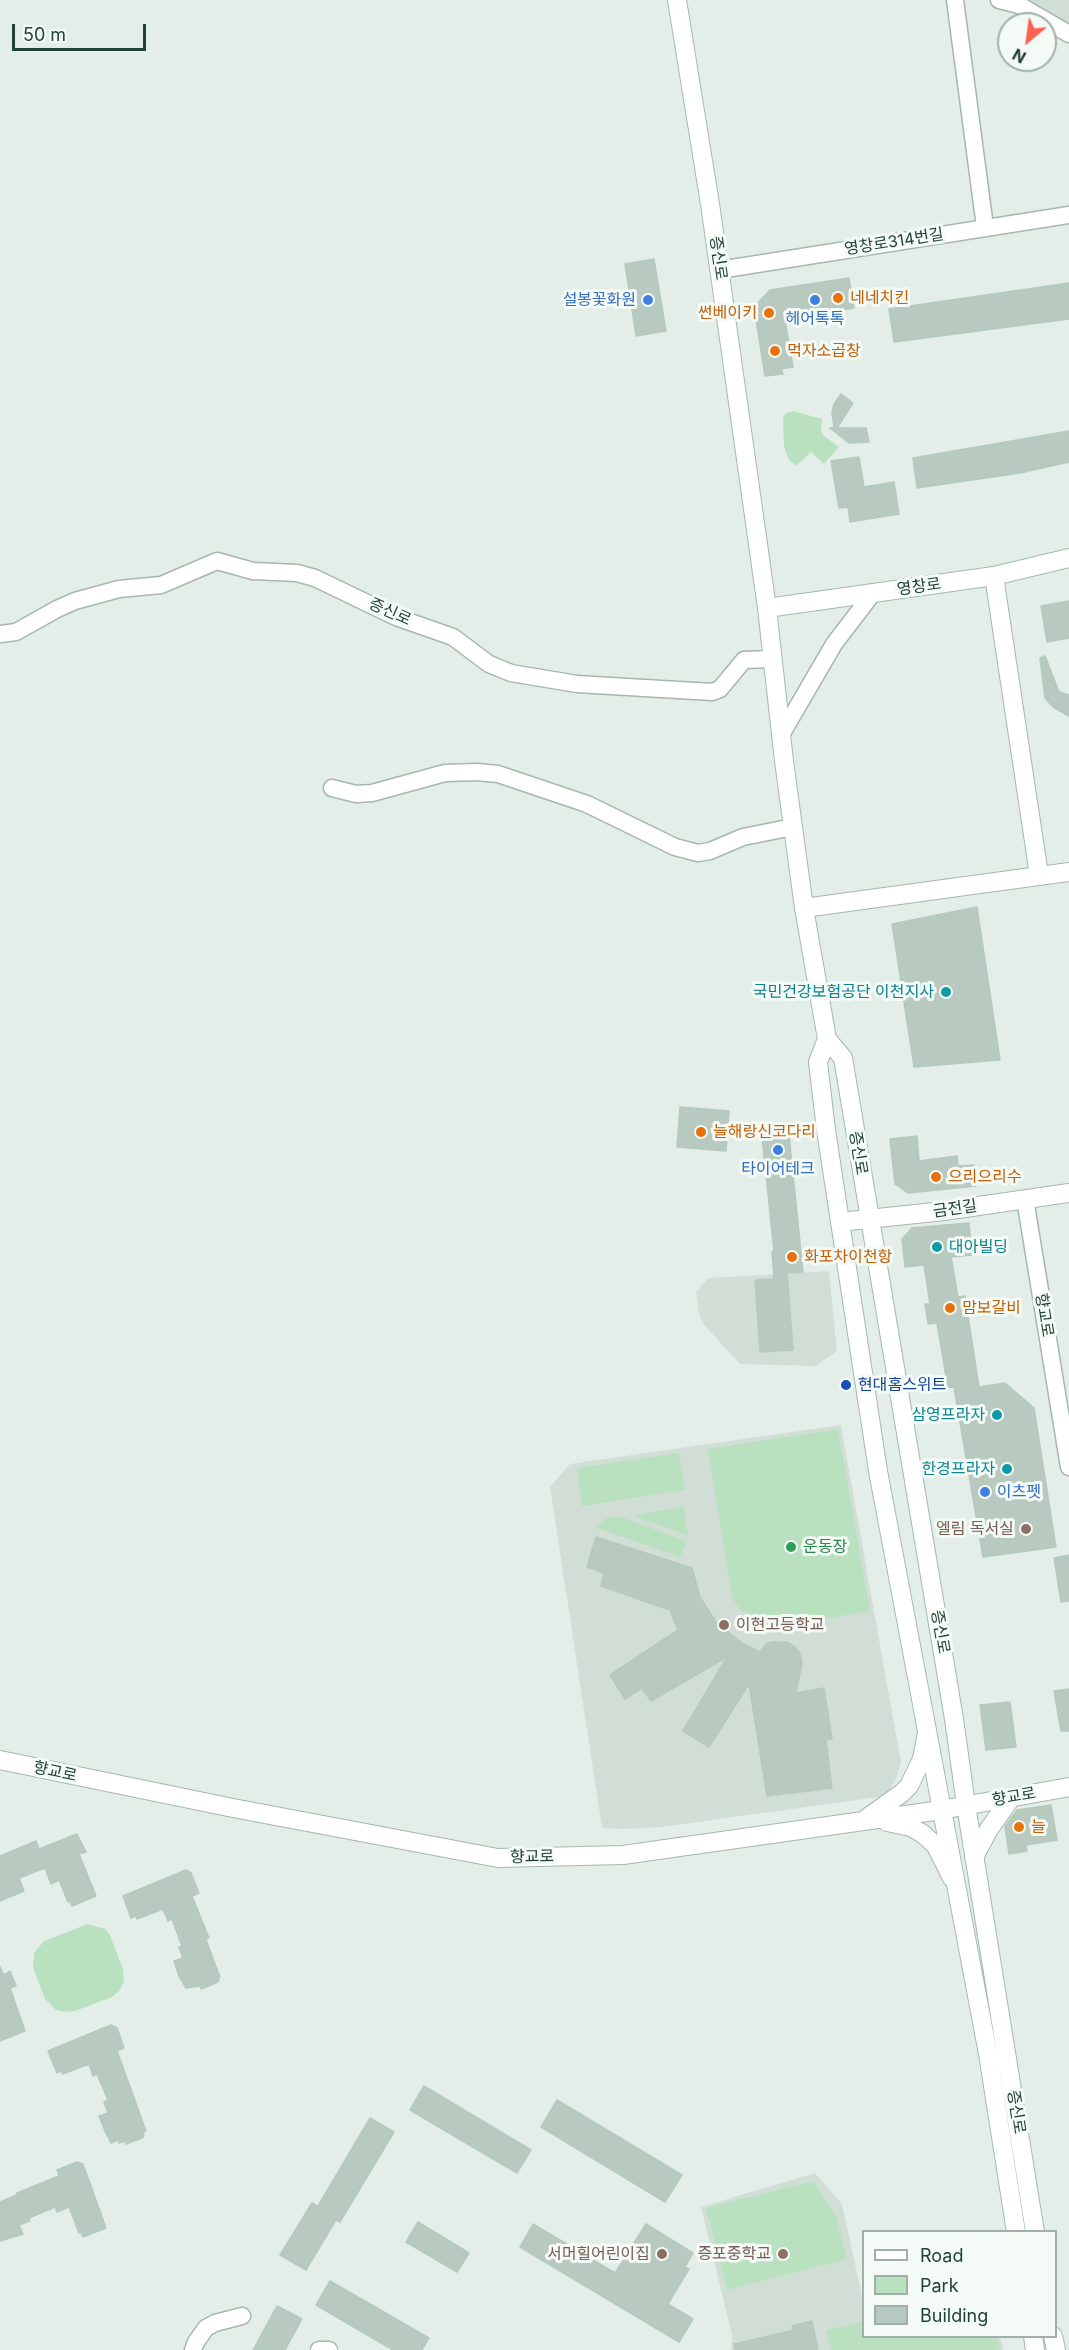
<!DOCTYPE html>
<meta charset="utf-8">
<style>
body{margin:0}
#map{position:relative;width:1069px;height:2350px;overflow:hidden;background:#e3eee8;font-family:Inter,sans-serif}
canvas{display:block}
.legend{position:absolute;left:862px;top:2230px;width:195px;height:108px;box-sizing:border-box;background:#f4faf6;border:2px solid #a0b0a8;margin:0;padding:8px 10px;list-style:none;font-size:18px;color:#214234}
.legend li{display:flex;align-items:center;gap:12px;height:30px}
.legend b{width:30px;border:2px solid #a0b0a8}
.north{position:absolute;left:997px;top:12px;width:60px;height:60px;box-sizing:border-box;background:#f4faf6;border:2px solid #a0b0a8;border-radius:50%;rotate:209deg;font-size:16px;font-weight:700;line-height:24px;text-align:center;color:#214234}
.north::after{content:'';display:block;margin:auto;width:21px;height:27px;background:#fe6151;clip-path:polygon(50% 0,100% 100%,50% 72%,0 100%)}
.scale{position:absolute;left:12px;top:24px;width:134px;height:27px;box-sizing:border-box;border:3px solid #214234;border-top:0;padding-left:8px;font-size:18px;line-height:21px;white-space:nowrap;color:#214234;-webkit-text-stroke:4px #f4faf6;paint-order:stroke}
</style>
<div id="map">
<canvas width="1069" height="2350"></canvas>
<ul class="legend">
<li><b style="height:8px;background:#fff"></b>Road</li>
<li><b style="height:16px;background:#bae1bf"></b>Park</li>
<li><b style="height:16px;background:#b8c9c0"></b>Building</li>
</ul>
<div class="north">N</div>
<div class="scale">50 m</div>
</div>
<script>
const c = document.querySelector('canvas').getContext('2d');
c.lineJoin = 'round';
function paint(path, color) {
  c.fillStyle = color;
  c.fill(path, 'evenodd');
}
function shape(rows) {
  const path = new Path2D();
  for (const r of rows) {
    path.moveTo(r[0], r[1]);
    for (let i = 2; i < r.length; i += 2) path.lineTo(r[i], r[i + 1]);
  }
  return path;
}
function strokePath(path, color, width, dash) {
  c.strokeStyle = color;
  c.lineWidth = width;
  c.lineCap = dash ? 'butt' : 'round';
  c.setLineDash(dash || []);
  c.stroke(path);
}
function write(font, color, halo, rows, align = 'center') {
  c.font = font + ' Inter,"Noto Sans KR",sans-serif';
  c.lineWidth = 6;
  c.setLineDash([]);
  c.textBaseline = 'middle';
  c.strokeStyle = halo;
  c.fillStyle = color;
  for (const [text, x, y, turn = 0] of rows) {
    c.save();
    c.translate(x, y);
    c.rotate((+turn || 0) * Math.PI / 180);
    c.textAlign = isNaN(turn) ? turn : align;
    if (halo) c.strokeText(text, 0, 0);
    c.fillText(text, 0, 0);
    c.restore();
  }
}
paint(shape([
 [1024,0,1069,0,1069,27,1035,4],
 [829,1271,837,1351,816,1366,740,1364,704,1325,699,1314,696,1292,708,1278],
 [841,1425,901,1763,895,1781,885,1796,662,1827,624,1829,602,1828,550,1487,570,1464],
 [815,2173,842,2204,863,2301,864,2336,1000,2337,1003,2350,731,2350,732,2335,701,2207]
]), '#d1ded6');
paint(shape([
 [793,411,822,419,821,430,823,435,839,447,824,464,811,452,796,466,789,460,784,447,783,417,786,413],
 [838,1429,870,1611,783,1626,770,1624,741,1611,732,1598,708,1449],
 [679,1453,685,1490,582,1506,577,1468],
 [683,1506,688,1535,633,1516],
 [613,1517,621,1517,687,1541,680,1557,597,1528,604,1519],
 [88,1924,105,1929,110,1935,123,1969,124,1982,119,1991,112,1997,75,2011,65,2012,56,2010,45,1999,33,1968,34,1953,44,1941],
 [813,2181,836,2217,847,2259,727,2290,706,2208],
 [863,2322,864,2336,997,2337,1000,2350,831,2350,826,2330]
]), '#bae1bf');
const building = shape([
 [654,259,666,331,636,336,625,264,654,259],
 [849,278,854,308,785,320,793,367,781,369,783,374,765,376,754,307,770,290,849,278],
 [1069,283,1069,319,894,342,889,309,1069,283],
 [841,394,853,403,837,428,866,428,869,442,849,443,830,428,834,428,832,413,834,404,841,394],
 [1069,431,1069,462,1020,473,917,488,913,458,1069,431],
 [859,457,864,487,894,482,899,514,850,522,848,507,839,508,831,461,859,457],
 [1069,601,1069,638,1047,642,1041,606,1069,601],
 [1045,656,1059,692,1069,695,1069,716,1053,707,1045,698,1040,658,1045,656],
 [977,907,1000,1060,914,1067,892,924,977,907],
 [680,1107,729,1111,726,1151,677,1147,680,1107],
 [789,1135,803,1272,787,1273,793,1350,760,1352,755,1280,774,1279,772,1252,774,1251,762,1137,789,1135],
 [917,1136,919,1161,957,1156,958,1166,974,1165,976,1186,908,1193,895,1184,890,1139,917,1136],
 [969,1223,972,1255,951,1257,958,1297,965,1296,979,1387,1005,1383,1034,1408,1056,1547,983,1557,954,1387,948,1388,937,1323,928,1324,925,1304,930,1304,924,1265,905,1267,902,1239,912,1228,969,1223],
 [596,1537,692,1568,700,1597,716,1622,743,1644,760,1652,766,1644,772,1642,787,1642,795,1647,800,1654,802,1662,796,1693,824,1688,832,1739,826,1740,832,1788,767,1796,749,1684,709,1747,683,1731,727,1657,651,1701,642,1688,625,1699,610,1675,678,1630,670,1610,601,1586,604,1573,587,1567,596,1537],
 [1069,1555,1069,1601,1061,1602,1054,1558,1069,1555],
 [1069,1689,1069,1731,1061,1731,1054,1691,1069,1689],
 [1010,1702,1016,1747,986,1750,980,1705,1010,1702],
 [1051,1805,1057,1840,1026,1845,1027,1851,1009,1854,1005,1826,1017,1810,1051,1805],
 [77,1834,86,1852,79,1854,96,1896,72,1906,70,1901,68,1902,59,1880,51,1884,45,1868,19,1878,24,1891,0,1901,0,1856,36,1841,39,1849,77,1834],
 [186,1870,191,1873,199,1893,192,1896,209,1938,206,1940,220,1977,218,1977,219,1981,216,1983,201,1989,200,1986,186,1988,179,1976,174,1961,183,1958,179,1947,182,1946,172,1919,168,1921,163,1909,137,1919,136,1916,131,1918,123,1896,186,1870],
 [0,1967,4,1975,10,1971,16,1986,10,1988,25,2031,0,2041,0,1967],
 [111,2025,117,2028,124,2048,117,2051,146,2131,143,2132,144,2136,142,2138,126,2144,125,2141,119,2143,118,2140,111,2143,105,2131,99,2116,108,2113,104,2102,108,2100,97,2074,93,2076,89,2064,63,2074,61,2071,57,2073,48,2051,111,2025],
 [424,2086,531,2150,517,2173,410,2110,424,2086],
 [557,2100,682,2175,665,2202,541,2127,557,2100],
 [370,2118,394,2132,340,2222,336,2220,306,2270,280,2255,312,2203,318,2206,370,2118],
 [77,2162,83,2164,106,2228,83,2237,81,2232,79,2233,69,2207,57,2212,55,2207,29,2218,30,2221,19,2225,23,2234,0,2241,0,2202,17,2195,17,2193,59,2176,57,2170,77,2162],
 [418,2222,469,2253,457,2272,406,2242,418,2222],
 [533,2224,615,2273,646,2224,693,2253,685,2267,689,2269,668,2304,693,2319,679,2342,520,2247,533,2224],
 [330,2281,429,2338,422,2350,393,2350,316,2305,330,2281],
 [277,2306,302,2319,285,2350,253,2350,277,2306],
 [812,2321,818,2350,735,2350,734,2344,794,2330,792,2326,812,2321]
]);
paint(building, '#b8c9c0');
strokePath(building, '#b5c9bd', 1.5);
const minor = shape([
 [955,0,985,227],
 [999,0,1019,5,1069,34],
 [719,270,1069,215],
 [0,634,16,632,57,609,75,601,119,589,161,585,217,561,253,571,297,573,315,578,396,617,453,637,489,664,511,673,577,684,712,692,720,689,744,660,773,659],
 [781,735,834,644,873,593],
 [332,788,356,794,372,793,445,773,477,772,498,774,587,804,675,847,698,853,710,851,743,837,793,827],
 [1025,1199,1069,1467],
 [193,2350,196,2342,206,2328,215,2323,242,2316],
 [319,2350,329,2350]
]);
const tertiary = shape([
 [994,576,1039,875],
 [804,908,1069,872],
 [840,1222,944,1211,1069,1193],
 [0,1760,233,1808,498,1858,623,1855,941,1810,1069,1787],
 [867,1818,902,1793,909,1786,922,1759,927,1733],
 [887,1822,911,1827,923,1834,936,1846,952,1878],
 [974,1857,989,1829,1011,1798]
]);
const secondary = shape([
 [677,0,710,204,767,608,784,761,804,908,827,1039,843,1058,954,1719,966,1805,1035,2232],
 [767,608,994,576,1069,558],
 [827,1039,818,1062,826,1130,878,1471,988,2054,1016,2232],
 [1033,2336,1035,2350],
 [1053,2336,1056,2350]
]);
strokePath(minor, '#a5b7ae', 19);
strokePath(tertiary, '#a5b7ae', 20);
strokePath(secondary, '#a0bbae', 20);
strokePath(minor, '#fff', 16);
strokePath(tertiary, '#fff', 18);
strokePath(secondary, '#fff', 18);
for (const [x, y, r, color] of [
 [838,298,6,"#e8710a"],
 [648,300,6,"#3f7fe0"],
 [815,300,6,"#3f7fe0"],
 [769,313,6,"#e8710a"],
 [775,351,6,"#e8710a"],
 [946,992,6,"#0f9aa8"],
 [701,1132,6,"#e8710a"],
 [778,1150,6,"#3f7fe0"],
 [936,1177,6,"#e8710a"],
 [937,1247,6,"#0f9aa8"],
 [792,1257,6,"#e8710a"],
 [950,1308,6,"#e8710a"],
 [846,1385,6,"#1a4fb4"],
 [997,1415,6,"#0f9aa8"],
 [1007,1469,6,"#0f9aa8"],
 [985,1492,6,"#3f7fe0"],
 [1026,1529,6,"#8d6e63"],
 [791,1547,6,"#2e9e5b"],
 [724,1625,6,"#8d6e63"],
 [1019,1827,6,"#e8710a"],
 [662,2254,6,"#8d6e63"],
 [783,2254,6,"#8d6e63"]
]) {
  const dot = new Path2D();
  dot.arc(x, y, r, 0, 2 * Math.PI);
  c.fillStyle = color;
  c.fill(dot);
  strokePath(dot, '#f4faf6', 2);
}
write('16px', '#214234', '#f4faf6', [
 ["영창로314번길",894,242,-9],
 ["증신로",718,258,82],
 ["영창로",919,587,-8],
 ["증신로",390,612,24],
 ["증신로",858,1153,81],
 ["금전길",955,1209,-8],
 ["향교로",1044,1315,81],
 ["증신로",940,1632,80],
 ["향교로",55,1772,12],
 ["향교로",1014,1797,-10],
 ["향교로",532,1857,-1],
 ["증신로",1016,2112,81]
]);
write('16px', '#c56008', '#f4faf6', [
 ["네네치킨",850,298],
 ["썬베이키",757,313,"right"],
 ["먹자소곱창",787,351],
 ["늘해랑신코다리",713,1132],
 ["으리으리수",948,1177],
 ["화포차이천항",804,1257],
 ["맘보갈비",962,1308],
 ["늘",1031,1827]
], 'left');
write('16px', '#366cbe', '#f4faf6', [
 ["설봉꽃화원",636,300,"right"],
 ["헤어톡톡",815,319],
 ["타이어테크",778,1169],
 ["이츠펫",997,1492,"left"]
]);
write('16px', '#0d838f', '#f4faf6', [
 ["국민건강보험공단 이천지사",934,992],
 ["대아빌딩",949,1247,"left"],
 ["삼영프라자",985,1415],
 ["한경프라자",995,1469]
], 'right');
write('16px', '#164399', '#f4faf6', [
 ["현대홈스위트",858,1385]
], 'left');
write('16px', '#785e54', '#f4faf6', [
 ["엘림 독서실",1014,1529],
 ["이현고등학교",736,1625,"left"],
 ["서머힐어린이집",650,2254],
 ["증포중학교",771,2254]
], 'right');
write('16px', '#27864d', '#f4faf6', [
 ["운동장",803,1547]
], 'left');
</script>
